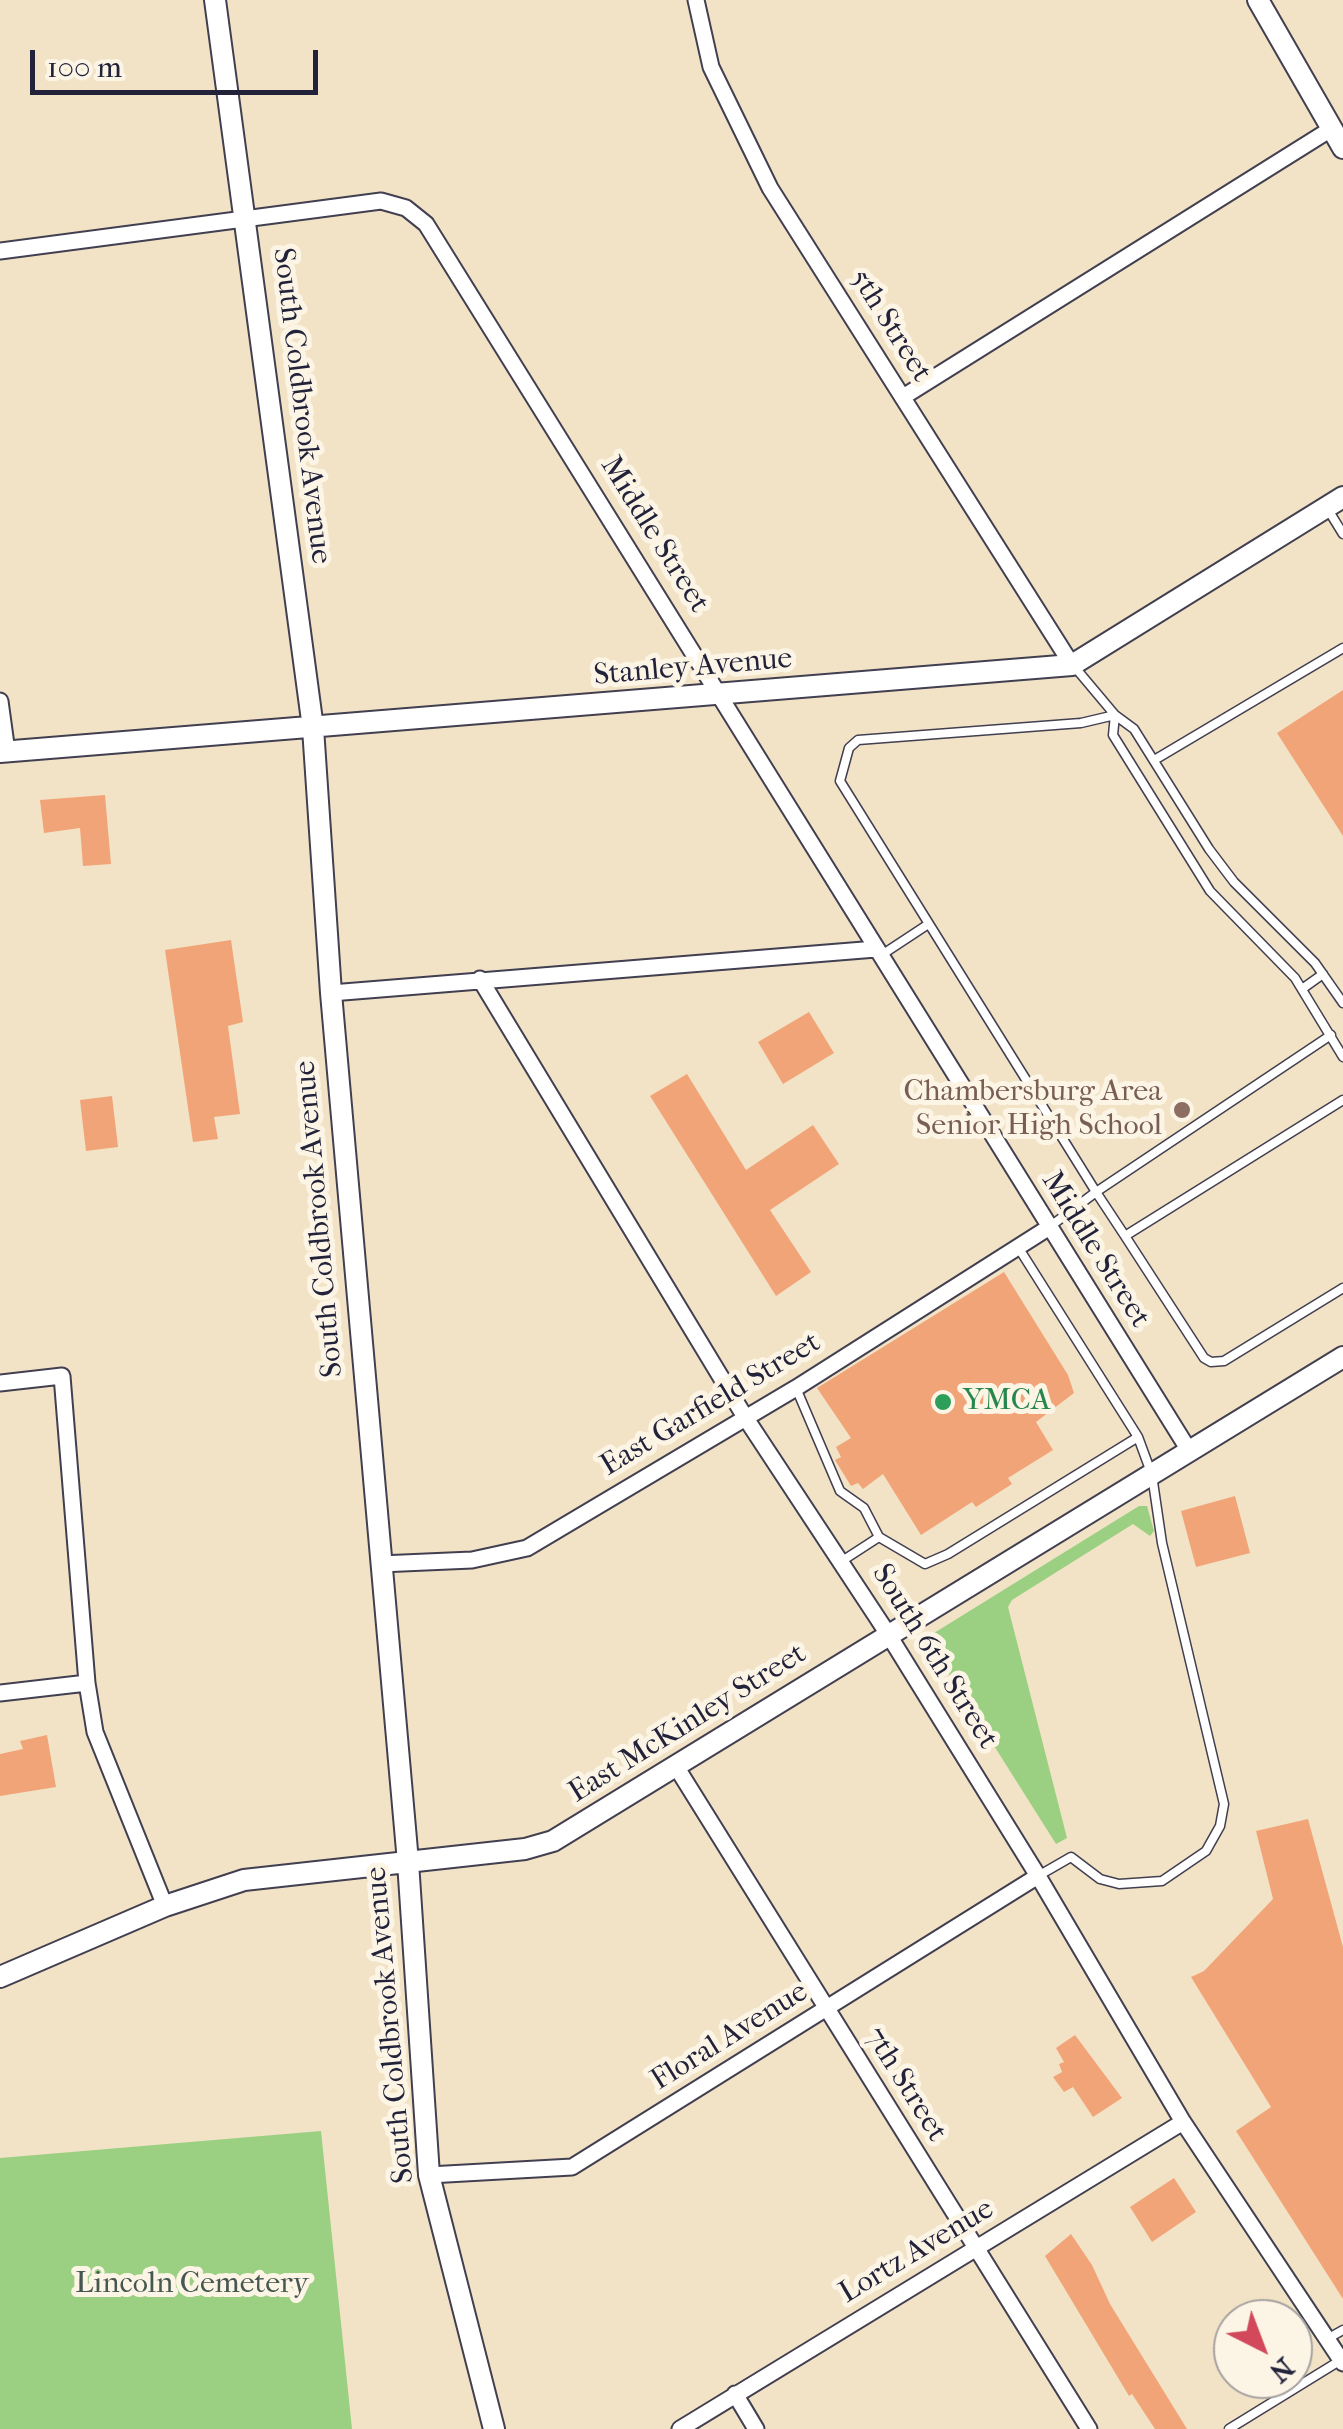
<!DOCTYPE html>
<style>
body{margin:0}
#map{position:relative;width:1343px;height:2429px;overflow:hidden;background:#f2e3c6;font-family:"IM FELL French Canon",serif}
canvas{display:block}
.north{position:absolute;left:1213px;top:2299px;width:100px;height:100px;box-sizing:border-box;background:#fcf5e5;border:2px solid #a5a1a1;border-radius:50%;rotate:138deg;font-size:28px;font-weight:700;line-height:40px;text-align:center;color:#22223b}
.north::after{content:'';display:block;margin:auto;width:35px;height:45px;background:#d1495b;clip-path:polygon(50% 0,100% 100%,50% 72%,0 100%)}
.scale{position:absolute;left:30px;top:50px;width:288px;height:45px;box-sizing:border-box;border:5px solid #22223b;border-top:0;padding-left:12px;font-size:30px;line-height:35px;white-space:nowrap;color:#22223b;-webkit-text-stroke:8px #fcf5e5;paint-order:stroke}
</style>
<div id="map">
<canvas width="1343" height="2429"></canvas>
<div class="north">N</div>
<div class="scale">100 m</div>
</div>
<script>
const c = document.querySelector('canvas').getContext('2d');
c.lineJoin = 'round';
function paint(path, color) {
  c.fillStyle = color;
  c.fill(path, 'evenodd');
}
function shape(rows) {
  const path = new Path2D();
  for (const r of rows) {
    path.moveTo(r[0], r[1]);
    for (let i = 2; i < r.length; i += 2) path.lineTo(r[i], r[i + 1]);
  }
  return path;
}
function strokePath(path, color, width, dash) {
  c.strokeStyle = color;
  c.lineWidth = width;
  c.lineCap = dash ? 'butt' : 'round';
  c.setLineDash(dash || []);
  c.stroke(path);
}
function write(font, color, halo, rows, align = 'center') {
  c.font = font + ' "IM FELL French Canon",serif';
  c.lineWidth = 10;
  c.setLineDash([]);
  c.textBaseline = 'middle';
  c.strokeStyle = halo;
  c.fillStyle = color;
  for (const [text, x, y, turn = 0] of rows) {
    c.save();
    c.translate(x, y);
    c.rotate((+turn || 0) * Math.PI / 180);
    c.textAlign = isNaN(turn) ? turn : align;
    if (halo) c.strokeText(text, 0, 0);
    c.fillText(text, 0, 0);
    c.restore();
  }
}
paint(shape([
 [1139,1506,1147,1506,1154,1531,1150,1536,1133,1524,1012,1600,1008,1607,1067,1838,1056,1844,926,1638],
 [321,2131,352,2429,0,2429,0,2158]
]), '#9bd082');
paint(shape([
 [1343,690,1343,836,1277,733],
 [105,795,111,864,83,866,80,828,44,833,40,800],
 [231,940,243,1022,228,1026,240,1114,214,1117,218,1139,193,1142,165,950],
 [809,1012,834,1053,783,1084,758,1042],
 [687,1074,746,1170,813,1125,839,1164,770,1210,811,1272,776,1296,650,1096],
 [112,1096,118,1147,86,1151,80,1100],
 [1004,1272,1068,1375,1074,1393,1036,1422,1053,1450,1008,1478,1012,1484,976,1507,972,1502,921,1535,883,1474,863,1489,858,1483,851,1486,835,1460,841,1457,836,1447,851,1438,817,1388],
 [1235,1496,1250,1553,1196,1567,1181,1511],
 [47,1735,56,1787,0,1796,0,1754,23,1749,20,1741],
 [1308,1819,1343,1947,1343,2299,1236,2131,1271,2107,1191,1977,1204,1971,1273,1899,1256,1831],
 [1075,2035,1122,2098,1093,2117,1073,2087,1064,2092,1053,2077,1062,2072,1059,2064,1064,2062,1056,2048],
 [1174,2178,1196,2212,1152,2242,1130,2207],
 [1071,2234,1092,2265,1110,2304,1187,2429,1155,2429,1132,2394,1129,2396,1045,2256]
]), '#f2a479');
const service = shape([
 [1327,508,1343,534],
 [1156,759,1343,648],
 [880,956,927,925],
 [1302,989,1323,974],
 [1343,1003,1315,963,1234,882,1209,849,1134,729,1115,715,1113,735,1210,891,1295,978,1343,1057],
 [1331,1035,1096,1192,1125,1236,1343,1100],
 [1048,1228,1096,1192,840,781,849,748,858,740,1081,723,1115,715,1073,665],
 [1125,1236,1204,1358,1211,1362,1224,1361,1343,1288],
 [1018,1247,1138,1437,1152,1475,1162,1543,1224,1804,1220,1826,1206,1851,1162,1881,1119,1884,1100,1879,1071,1857,1038,1876],
 [796,1388,840,1491,864,1508,879,1537],
 [842,1561,879,1537,925,1564,948,1554,1138,1437],
 [1327,2339,1343,2330],
 [1229,2429,1341,2360]
]);
const minor = shape([
 [696,0,711,67,770,188,1072,665],
 [0,251,381,201,406,208,426,224,1190,1452],
 [903,397,1331,129],
 [0,701,7,752],
 [480,979,745,1417,888,1634,1038,1876,1183,2122,1343,2363],
 [331,993,876,949],
 [0,1383,62,1376,87,1683,95,1732,165,1906],
 [380,1564,472,1560,527,1548,796,1388,1048,1228],
 [0,1693,87,1683],
 [677,1768,1089,2429],
 [429,2175,572,2167,1038,1876],
 [735,2394,756,2429],
 [680,2429,1183,2122]
]);
const tertiary = shape([
 [215,0,313,728,331,993,408,1862,429,2175,494,2429],
 [1258,0,1343,148],
 [0,752,1072,665,1343,497],
 [0,1977,165,1906,244,1880,525,1849,553,1841,1343,1357]
]);
strokePath(service, '#413f50', 11);
strokePath(minor, '#413f50', 19);
strokePath(tertiary, '#413f50', 24);
strokePath(service, '#fff', 8);
strokePath(minor, '#fff', 15);
strokePath(tertiary, '#fff', 20);
for (const [x, y, r, color] of [
 [1182,1110,10,"#8d6e63"],
 [943,1402,10,"#2e9e5b"]
]) {
  const dot = new Path2D();
  dot.arc(x, y, r, 0, 2 * Math.PI);
  c.fillStyle = color;
  c.fill(dot);
  strokePath(dot, '#fcf5e5', 4);
}
write('30px', '#22223b', '#fcf5e5', [
 ["5th Street",890,326,58],
 ["South Coldbrook Avenue",301,406,83],
 ["Middle Street",654,535,58],
 ["Stanley Avenue",693,668,-5],
 ["South Coldbrook Avenue",320,1219,-95],
 ["Middle Street",1095,1250,58],
 ["East Garfield Street",711,1405,-31],
 ["South 6th Street",934,1657,58],
 ["East McKinley Street",688,1724,-32],
 ["South Coldbrook Avenue",391,2025,-95],
 ["Floral Avenue",730,2037,-32],
 ["7th Street",905,2085,58],
 ["Lortz Avenue",917,2252,-31]
]);
write('30px', '#785e54', '#fcf5e5', [
 ["Chambersburg Area",1162,1093],
 ["Senior High School",1162,1127]
], 'right');
write('30px', '#27864d', '#fcf5e5', [
 ["YMCA",963,1402]
], 'left');
write('30px', '#465650', '#fcf5e5', [
 ["Lincoln Cemetery",192,2285]
]);
</script>
